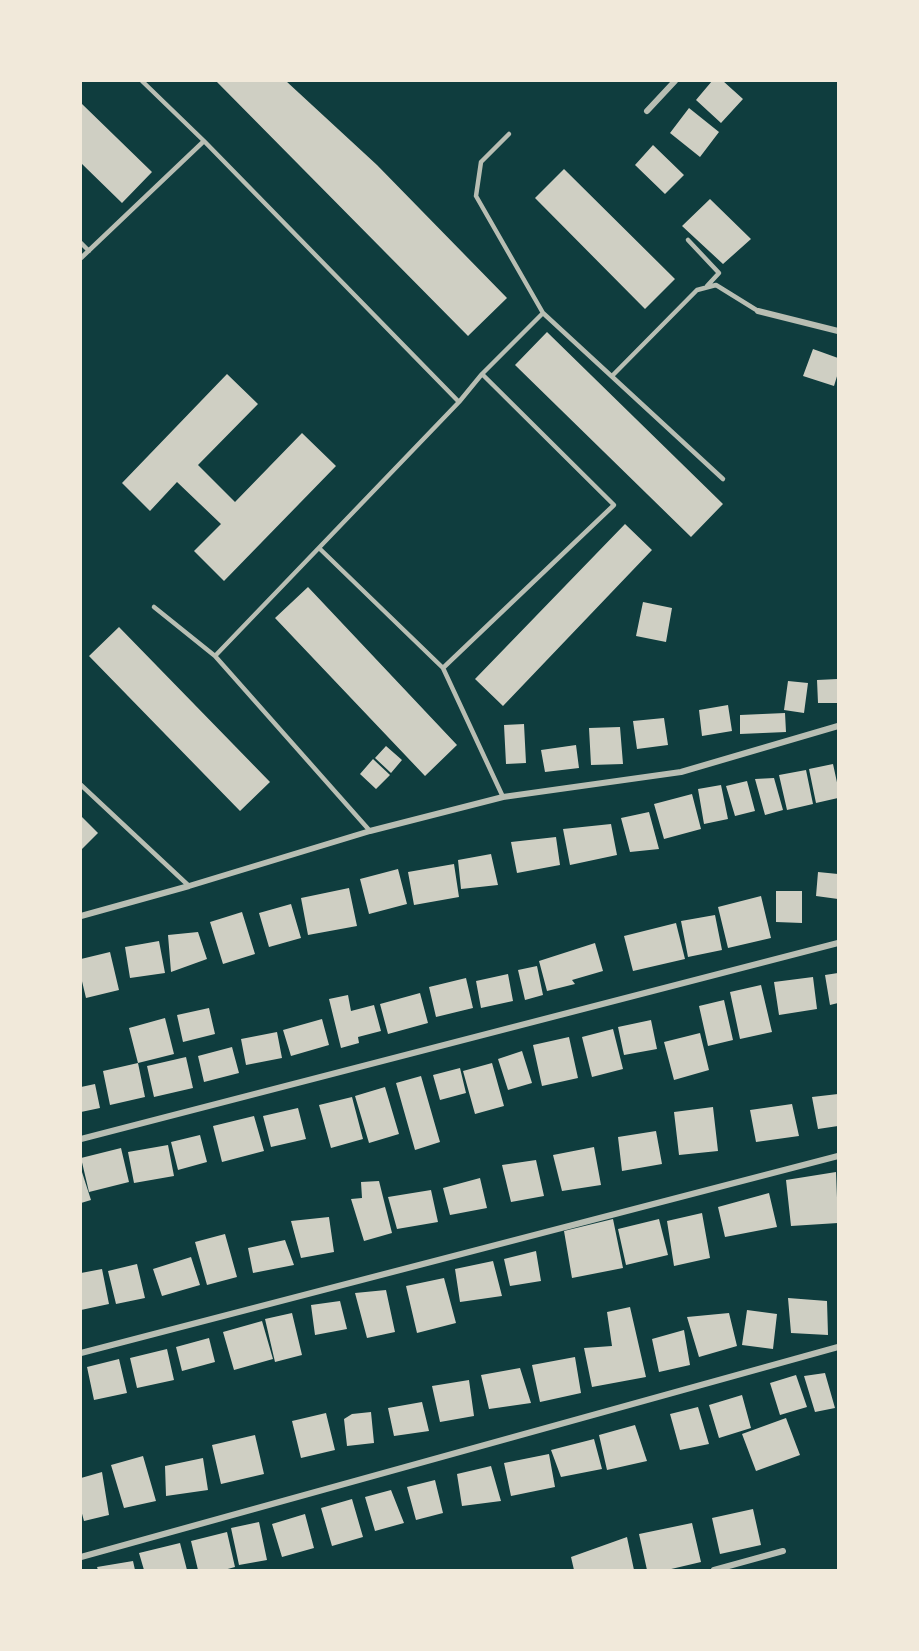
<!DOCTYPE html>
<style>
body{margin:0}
#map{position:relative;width:919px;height:1651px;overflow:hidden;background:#0f3d3e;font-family:"Golos Text",sans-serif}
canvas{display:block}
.frame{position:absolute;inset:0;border:82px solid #f1e9da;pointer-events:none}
</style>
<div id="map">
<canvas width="919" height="1651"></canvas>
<div class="frame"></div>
</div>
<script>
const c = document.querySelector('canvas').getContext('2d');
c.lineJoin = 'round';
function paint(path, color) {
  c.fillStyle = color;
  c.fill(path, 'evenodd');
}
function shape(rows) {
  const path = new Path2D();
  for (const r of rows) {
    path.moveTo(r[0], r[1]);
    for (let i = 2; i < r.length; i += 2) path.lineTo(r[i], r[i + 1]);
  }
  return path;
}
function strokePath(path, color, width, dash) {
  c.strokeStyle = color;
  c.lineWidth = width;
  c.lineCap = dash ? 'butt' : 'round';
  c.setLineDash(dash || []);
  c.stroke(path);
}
paint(shape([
 [216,81,286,81,377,165,507,298,468,336],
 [712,81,723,81,743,99,721,123,696,100],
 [81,103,152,172,122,203,81,163],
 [689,108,719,132,700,157,670,133],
 [653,145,684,175,665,194,635,165],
 [564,169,675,279,645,309,535,198],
 [710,199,751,239,723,264,682,226],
 [547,332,723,504,691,537,515,365],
 [813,349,838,358,838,373,834,386,803,376],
 [227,374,258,404,198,465,235,502,302,433,336,466,224,581,194,551,221,524,177,482,150,511,122,483],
 [625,524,652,550,503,706,475,679],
 [308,587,457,745,425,776,275,618],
 [643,602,672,608,666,642,636,636],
 [119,627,270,782,240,811,89,656],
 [838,679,838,703,818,703,817,680],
 [788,681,808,683,804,713,784,710],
 [728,705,732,731,702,736,699,710],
 [785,713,786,732,740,734,740,715],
 [664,718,668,745,637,749,633,721],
 [524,724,526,763,506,764,504,725],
 [620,727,623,764,591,765,589,728],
 [576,745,579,768,545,772,541,750],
 [386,746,402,760,391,773,375,758],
 [373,759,390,775,376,789,360,774],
 [833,764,838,787,838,798,816,803,809,769],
 [806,770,813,804,787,810,779,775],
 [774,778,783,810,765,815,755,779],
 [747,781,755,811,735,816,726,786],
 [721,785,728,819,704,824,698,789],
 [692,794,701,829,664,839,654,804],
 [649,812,659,849,630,852,621,818],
 [81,816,98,833,81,850],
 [611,824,617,855,570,865,563,829],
 [556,837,560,865,517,873,511,842],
 [491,854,498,885,461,889,458,860],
 [454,864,459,897,414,905,408,872],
 [398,869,407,904,369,914,360,879],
 [818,872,838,874,838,899,816,896],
 [349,888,357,926,308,935,301,898],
 [776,891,802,891,802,923,776,922],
 [761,896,771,938,728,948,718,907],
 [291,904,301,938,269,947,259,913],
 [242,912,255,954,223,964,210,922],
 [715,915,722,950,688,957,681,921],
 [676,923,685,959,633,971,624,936],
 [198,932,207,959,171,972,168,935],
 [159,941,165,973,130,978,125,947],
 [595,943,603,971,572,980,575,984,547,991,539,961],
 [110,952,119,990,86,998,81,977,81,959],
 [537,966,543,995,525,1000,518,970],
 [838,973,838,1003,830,1005,825,975],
 [508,974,513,1001,481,1008,476,981],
 [813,977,817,1009,779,1015,774,982],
 [466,978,473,1008,436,1017,429,987],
 [761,985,772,1032,740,1039,730,992],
 [420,993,428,1023,388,1034,380,1004],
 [348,995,351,1011,374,1005,381,1031,358,1037,359,1043,341,1048,329,999],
 [724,1000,733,1040,708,1046,699,1006],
 [209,1008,215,1034,183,1042,177,1015],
 [165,1018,174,1054,138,1063,129,1028],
 [322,1019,329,1045,291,1056,283,1030],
 [651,1020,657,1049,624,1055,618,1027],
 [613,1029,623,1069,592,1077,582,1037],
 [277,1032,282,1058,246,1065,241,1039],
 [700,1033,709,1070,674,1080,664,1042],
 [569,1037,578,1078,542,1086,533,1045],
 [232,1047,239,1073,204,1082,198,1056],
 [522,1051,532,1083,508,1090,498,1059],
 [186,1057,193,1088,154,1097,147,1066],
 [138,1063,145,1097,110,1105,103,1071],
 [492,1063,504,1106,475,1114,463,1071],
 [460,1068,466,1093,440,1100,433,1075],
 [421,1076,440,1142,415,1150,396,1083],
 [95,1084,100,1108,81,1112,81,1087],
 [385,1087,399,1134,369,1143,355,1096],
 [838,1094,838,1126,818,1129,812,1097],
 [352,1097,363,1139,331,1148,319,1105],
 [792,1104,799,1136,756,1142,750,1110],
 [713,1107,718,1151,679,1155,674,1112],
 [298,1108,306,1139,271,1147,263,1116],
 [254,1116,264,1151,222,1162,213,1126],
 [656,1131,662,1164,622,1171,618,1137],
 [200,1135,207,1162,178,1170,171,1142],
 [168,1145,174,1176,134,1183,128,1152],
 [594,1147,601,1185,562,1191,553,1155],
 [121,1148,129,1182,89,1192,81,1158],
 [536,1160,544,1196,511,1202,502,1165],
 [81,1169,91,1200,81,1203],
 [836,1172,838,1223,791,1226,786,1180],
 [480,1178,487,1208,450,1215,443,1188],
 [379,1181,392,1233,364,1241,351,1199,362,1198,361,1182],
 [431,1190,438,1222,397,1229,388,1197],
 [769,1193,777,1227,725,1237,718,1207],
 [702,1213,710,1258,674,1266,667,1221],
 [329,1217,334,1252,301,1258,291,1221],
 [613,1219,623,1268,572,1278,564,1231],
 [659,1219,668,1255,626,1265,618,1229],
 [225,1234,237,1277,207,1285,195,1242],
 [285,1240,294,1265,253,1273,248,1248],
 [536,1251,541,1281,510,1286,504,1259],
 [191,1257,200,1285,162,1296,153,1269],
 [493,1261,502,1296,460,1302,455,1269],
 [137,1264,145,1298,116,1304,108,1271],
 [102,1269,109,1304,81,1310,81,1273],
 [444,1278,456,1323,417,1333,406,1286],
 [386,1290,395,1332,367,1338,355,1293],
 [788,1298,827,1301,828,1335,791,1333],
 [340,1301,347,1329,315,1335,311,1305],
 [630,1307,646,1377,592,1387,584,1348,612,1346,607,1312],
 [747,1310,777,1314,773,1349,742,1345],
 [292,1313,302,1355,275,1362,265,1319],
 [729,1313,737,1346,699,1357,687,1317],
 [262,1321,273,1359,234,1370,223,1332],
 [684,1330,690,1365,659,1372,652,1339],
 [209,1338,215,1362,182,1371,176,1347],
 [167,1349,174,1380,137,1388,130,1358],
 [575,1357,581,1393,540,1402,532,1365],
 [119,1359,127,1393,94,1400,87,1367],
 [520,1368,531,1403,489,1409,481,1375],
 [825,1373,835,1408,815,1412,804,1376],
 [796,1375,807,1407,780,1415,770,1383],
 [469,1380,474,1416,440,1422,432,1386],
 [742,1395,751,1428,719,1438,709,1405],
 [422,1402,429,1431,394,1436,388,1408],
 [698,1407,709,1444,680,1450,670,1414],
 [371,1412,374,1443,347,1446,344,1419,352,1414],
 [326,1413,335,1450,301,1458,292,1421],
 [786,1418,800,1455,756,1471,742,1434],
 [635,1425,647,1461,607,1470,599,1435],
 [255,1435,264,1474,221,1484,212,1445],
 [594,1439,602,1469,561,1477,551,1450],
 [549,1454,555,1487,511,1496,504,1463],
 [143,1456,156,1501,124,1508,111,1465],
 [203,1458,208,1490,166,1496,165,1466],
 [491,1466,501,1501,462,1506,457,1474],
 [102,1472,109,1515,84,1521,81,1510,81,1478],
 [435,1480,443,1513,416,1520,407,1487],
 [391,1490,404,1523,375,1531,365,1497],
 [352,1499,363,1537,332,1546,321,1508],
 [753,1509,761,1545,720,1554,712,1518],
 [305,1514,314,1548,282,1557,272,1524],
 [259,1522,267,1560,239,1565,231,1528],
 [692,1523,701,1562,667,1570,647,1570,639,1534],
 [227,1532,235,1567,224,1570,198,1570,191,1541],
 [627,1537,634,1570,574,1570,571,1557],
 [180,1543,187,1570,144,1570,139,1553],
 [133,1561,135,1570,98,1570,97,1567]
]), '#cfcfc3');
strokePath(shape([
 [142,81,204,141],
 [509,134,481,162,476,196,543,313],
 [688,240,719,273,707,286],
 [81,243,89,251],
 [81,258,204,141,459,402,482,374,543,313,723,479],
 [612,376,697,290,716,285,758,311],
 [319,548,443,668,503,797],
 [154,607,215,656],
 [443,668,614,505,482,374],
 [81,785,189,886],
 [370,831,215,656,459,402]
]), '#b8beb3', 4.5);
strokePath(shape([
 [647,111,675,81],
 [758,311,838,331],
 [81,916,189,886,370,831,503,797,681,772,838,726],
 [81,1139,838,943],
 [81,1353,838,1156],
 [81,1557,838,1347],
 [714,1570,783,1551]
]), '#b8beb3', 6);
</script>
